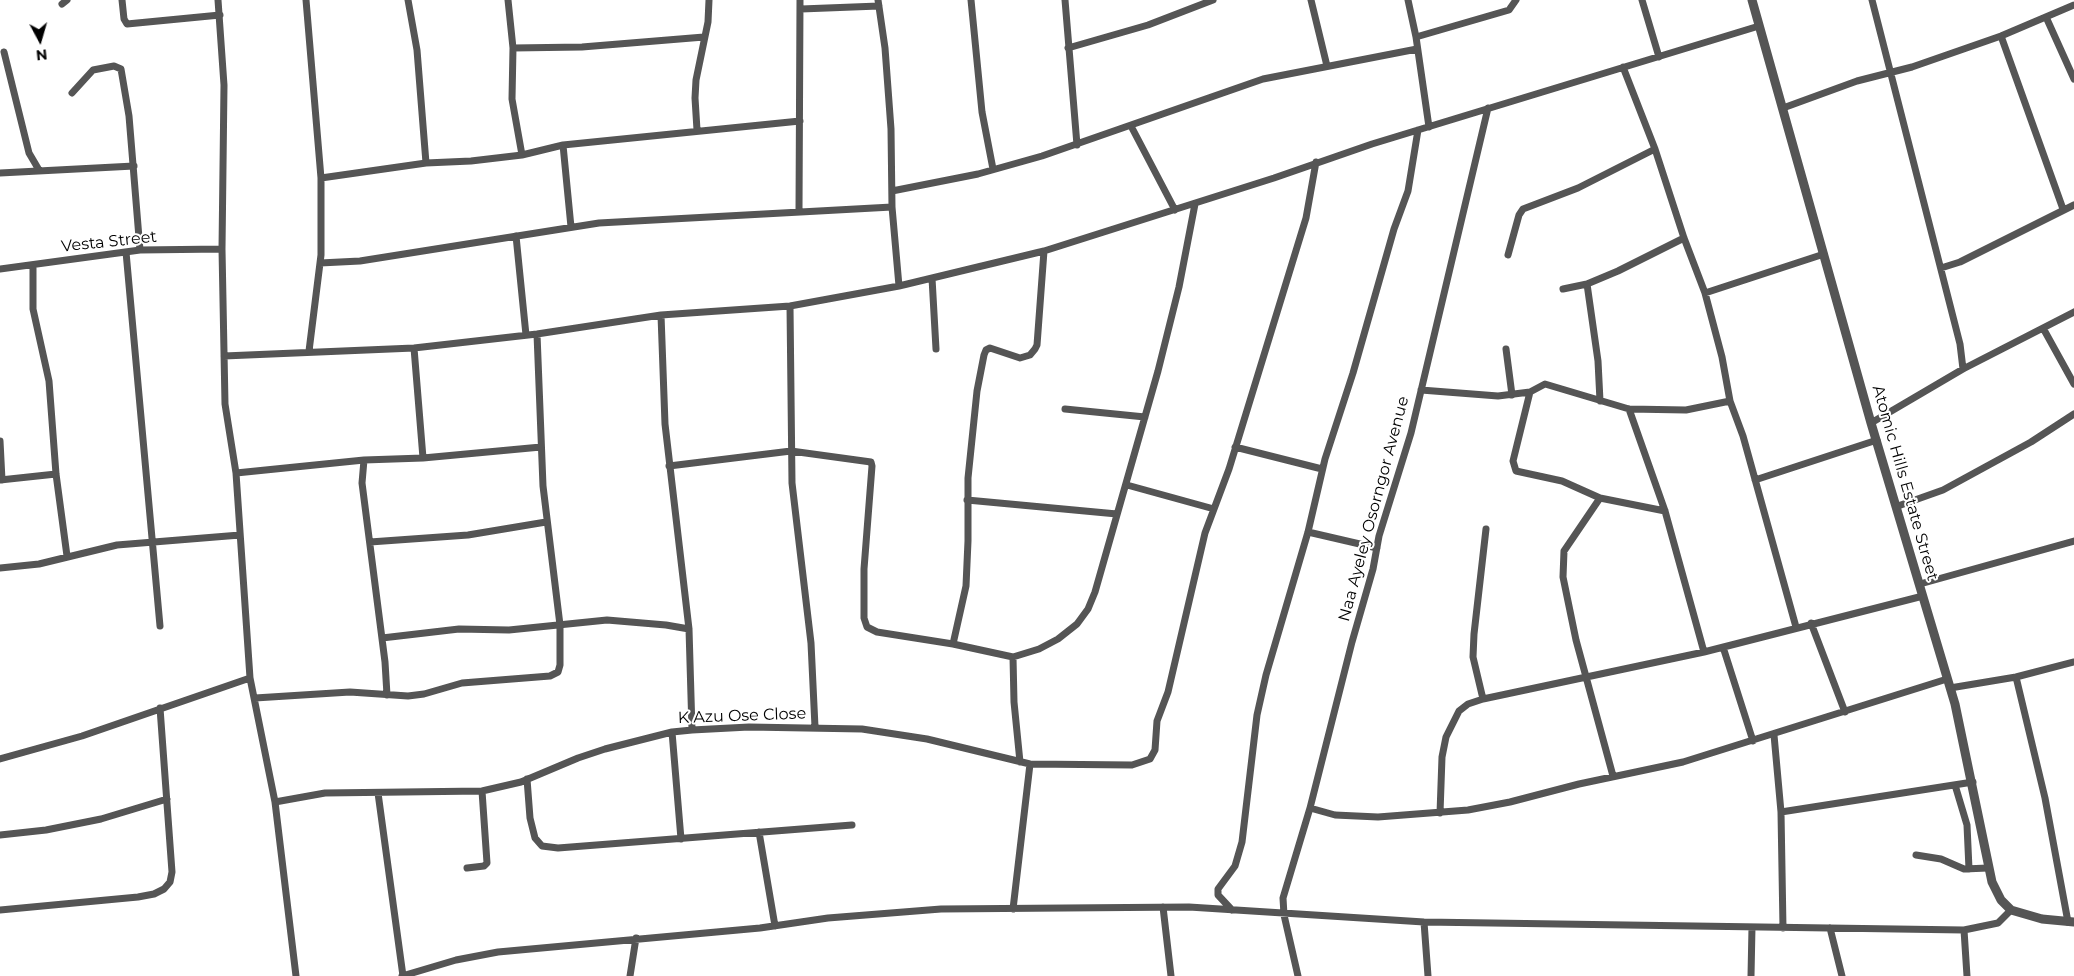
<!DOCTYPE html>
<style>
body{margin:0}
#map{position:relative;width:2074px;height:976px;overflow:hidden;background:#fff;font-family:Montserrat,sans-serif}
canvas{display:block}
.north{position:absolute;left:15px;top:15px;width:50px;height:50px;-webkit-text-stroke:4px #fff;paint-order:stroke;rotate:174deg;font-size:14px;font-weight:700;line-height:20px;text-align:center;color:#000}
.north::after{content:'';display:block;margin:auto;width:18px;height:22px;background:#000;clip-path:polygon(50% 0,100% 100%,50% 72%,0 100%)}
</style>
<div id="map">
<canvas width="2074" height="976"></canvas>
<div class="north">N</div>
</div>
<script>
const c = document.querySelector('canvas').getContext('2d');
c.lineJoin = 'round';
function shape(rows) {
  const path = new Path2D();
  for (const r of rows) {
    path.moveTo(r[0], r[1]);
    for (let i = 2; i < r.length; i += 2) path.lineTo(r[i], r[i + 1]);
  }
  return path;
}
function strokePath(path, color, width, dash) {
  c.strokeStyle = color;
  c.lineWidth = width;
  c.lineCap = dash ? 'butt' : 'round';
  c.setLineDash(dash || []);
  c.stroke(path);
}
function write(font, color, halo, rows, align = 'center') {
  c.font = font + ' Montserrat,sans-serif';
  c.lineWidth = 4;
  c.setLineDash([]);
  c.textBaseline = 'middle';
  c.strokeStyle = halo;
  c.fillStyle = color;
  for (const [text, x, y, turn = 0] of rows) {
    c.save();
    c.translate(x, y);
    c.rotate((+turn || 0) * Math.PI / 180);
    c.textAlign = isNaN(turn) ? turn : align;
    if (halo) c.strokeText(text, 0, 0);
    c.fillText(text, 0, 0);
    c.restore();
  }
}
strokePath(shape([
 [122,0,124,19,127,24,220,15],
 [218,0,224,85,222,249,225,404,236,473,250,678,275,802,296,976],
 [306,0,321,178,321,255,309,351],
 [408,0,417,50,426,163],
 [508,0,513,48,512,99,522,155],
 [878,0,885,48,891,129,892,207,899,286],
 [971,0,982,112,993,169],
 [1065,0,1077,145],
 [1311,0,1327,66],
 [1408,0,1416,37,1429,127],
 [1642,0,1659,57],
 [1872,0,1960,344,1963,369],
 [62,4,67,0],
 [801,9,879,6],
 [2046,17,2074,79],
 [2001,36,2063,209],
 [1416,37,1509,10,1516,0],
 [513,48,582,47,704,37],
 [1068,48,1148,25,1213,0],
 [4,52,29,153,39,170],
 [1623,67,1655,149,1684,238,1705,293,1722,357,1730,401,1743,436,1796,627],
 [72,93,93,70,114,66,121,69,129,116,140,250],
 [1783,108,1857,81,1912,67,2001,36,2074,5],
 [1131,126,1175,210],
 [697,130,695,98,696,80,708,22,709,0],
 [563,145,571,227],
 [0,173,134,166],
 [321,178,426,163,471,161,522,155,563,145,800,121],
 [892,191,978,174,1042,156,1263,79,1417,49],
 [799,212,800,0],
 [516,236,526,335],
 [126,252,160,626],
 [1508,255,1519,215,1523,209,1578,188,1655,149],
 [320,263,360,261,599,223,892,207],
 [33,265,33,309,49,381,56,474,67,556],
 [1941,268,1960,262,2074,205],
 [0,269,140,250,222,249],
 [932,278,936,349],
 [1587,284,1598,361,1600,401],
 [1563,289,1587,284,1618,271,1684,238],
 [1705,293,1824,254],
 [790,306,792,483,811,643,815,727],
 [661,315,665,424,689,629,692,730],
 [2043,328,2074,384],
 [414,348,423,458],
 [1506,349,1512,395],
 [224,356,414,348,537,334,661,315,790,306,899,286,1044,251,1274,178,1372,144,1759,26],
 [1421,390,1498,396,1530,392,1545,384,1629,409,1686,410,1730,401],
 [1530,392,1513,461,1516,471,1562,481,1600,498,1665,511],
 [1065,409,1145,417],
 [1629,409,1665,511,1704,652],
 [1871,423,1963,369,2074,312],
 [0,441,2,480],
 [1235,447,1322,469],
 [364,460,362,483,385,662,387,695],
 [669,466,791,451,871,462,872,466,864,569,864,618,867,627,877,632,953,644,1013,657,1039,649,1058,639,1077,624,1088,609,1095,592,1158,371,1179,287,1195,204],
 [236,473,364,460,423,458,541,447],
 [0,480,56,474],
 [1755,480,1877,440],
 [1127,485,1214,509],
 [1600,498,1564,551,1563,577,1576,640,1613,776],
 [967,500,1117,514],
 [1898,506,1943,490,2031,442,2074,414],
 [1308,532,1377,548],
 [370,542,468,535,546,522],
 [0,568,39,564,117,545,240,535],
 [1920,584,2074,541],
 [1811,623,1845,712],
 [382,638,459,629,509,630,607,620,666,625,689,629],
 [953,644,966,586,968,541,968,478,977,391,984,355,986,350,990,348,1020,358,1030,355,1035,349,1037,345,1044,251],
 [1723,647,1753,741],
 [1013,657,1014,702,1020,762],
 [2016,677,2045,798,2068,922],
 [1950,688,2016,677,2074,662],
 [255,698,350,692,408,696,424,694,462,683,550,676,558,672,560,665,560,625,543,486,537,334],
 [1483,699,1473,657,1474,634,1486,529],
 [672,732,681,839],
 [1774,735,1781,812,1783,928],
 [0,759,82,736,250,678],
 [527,779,530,818,535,838,542,846,558,848,852,825],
 [1955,785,1967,825,1969,869],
 [378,793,403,976],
 [275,802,325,793,482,791,521,782,578,758,605,749,672,732,692,730,749,727,862,729,927,739,1030,764,1132,765,1150,759,1155,750,1157,721,1168,692,1205,533,1229,469,1306,218,1316,162],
 [1310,808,1335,815,1378,817,1468,810,1510,802,1579,784,1683,762,1947,679],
 [1781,812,1973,782],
 [1440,813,1442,757,1446,737,1459,711,1468,704,1483,699,1704,652,1923,596],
 [759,832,775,926],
 [0,835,46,830,101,819,167,799],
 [1916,855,1941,859,1964,869,1988,868],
 [467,868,484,866,487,863,482,791],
 [1163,907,1171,976],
 [1013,909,1030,764],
 [0,910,138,897,154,894,164,889,170,882,172,872,160,708],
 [1232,910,1218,895,1218,889,1235,866,1242,842,1257,715,1266,675,1308,532,1325,459,1353,373,1394,229,1408,191,1418,130],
 [1424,922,1428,976],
 [1830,928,1842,976],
 [1964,930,1967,976],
 [402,976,456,960,498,952,760,928,828,918,941,909,1189,907,1424,922,1964,930,1998,923,2011,910],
 [630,976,636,938],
 [1298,976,1284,915,1283,898,1310,808,1352,642,1373,569,1379,536,1411,433,1488,108],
 [1751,976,1752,927]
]), '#555', 7);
strokePath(shape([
 [1752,0,1871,423,1955,704,1992,882,2001,900,2011,910,2042,919,2074,922]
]), '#555', 9);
write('16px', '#000', '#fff', [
 ["Vesta Street",109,242,-6],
 ["Atomic Hills Estate Street",1905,483,74],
 ["Naa Ayeley Osorngor Avenue",1374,509,-75],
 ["K Azu Ose Close",742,716,-2]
]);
</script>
